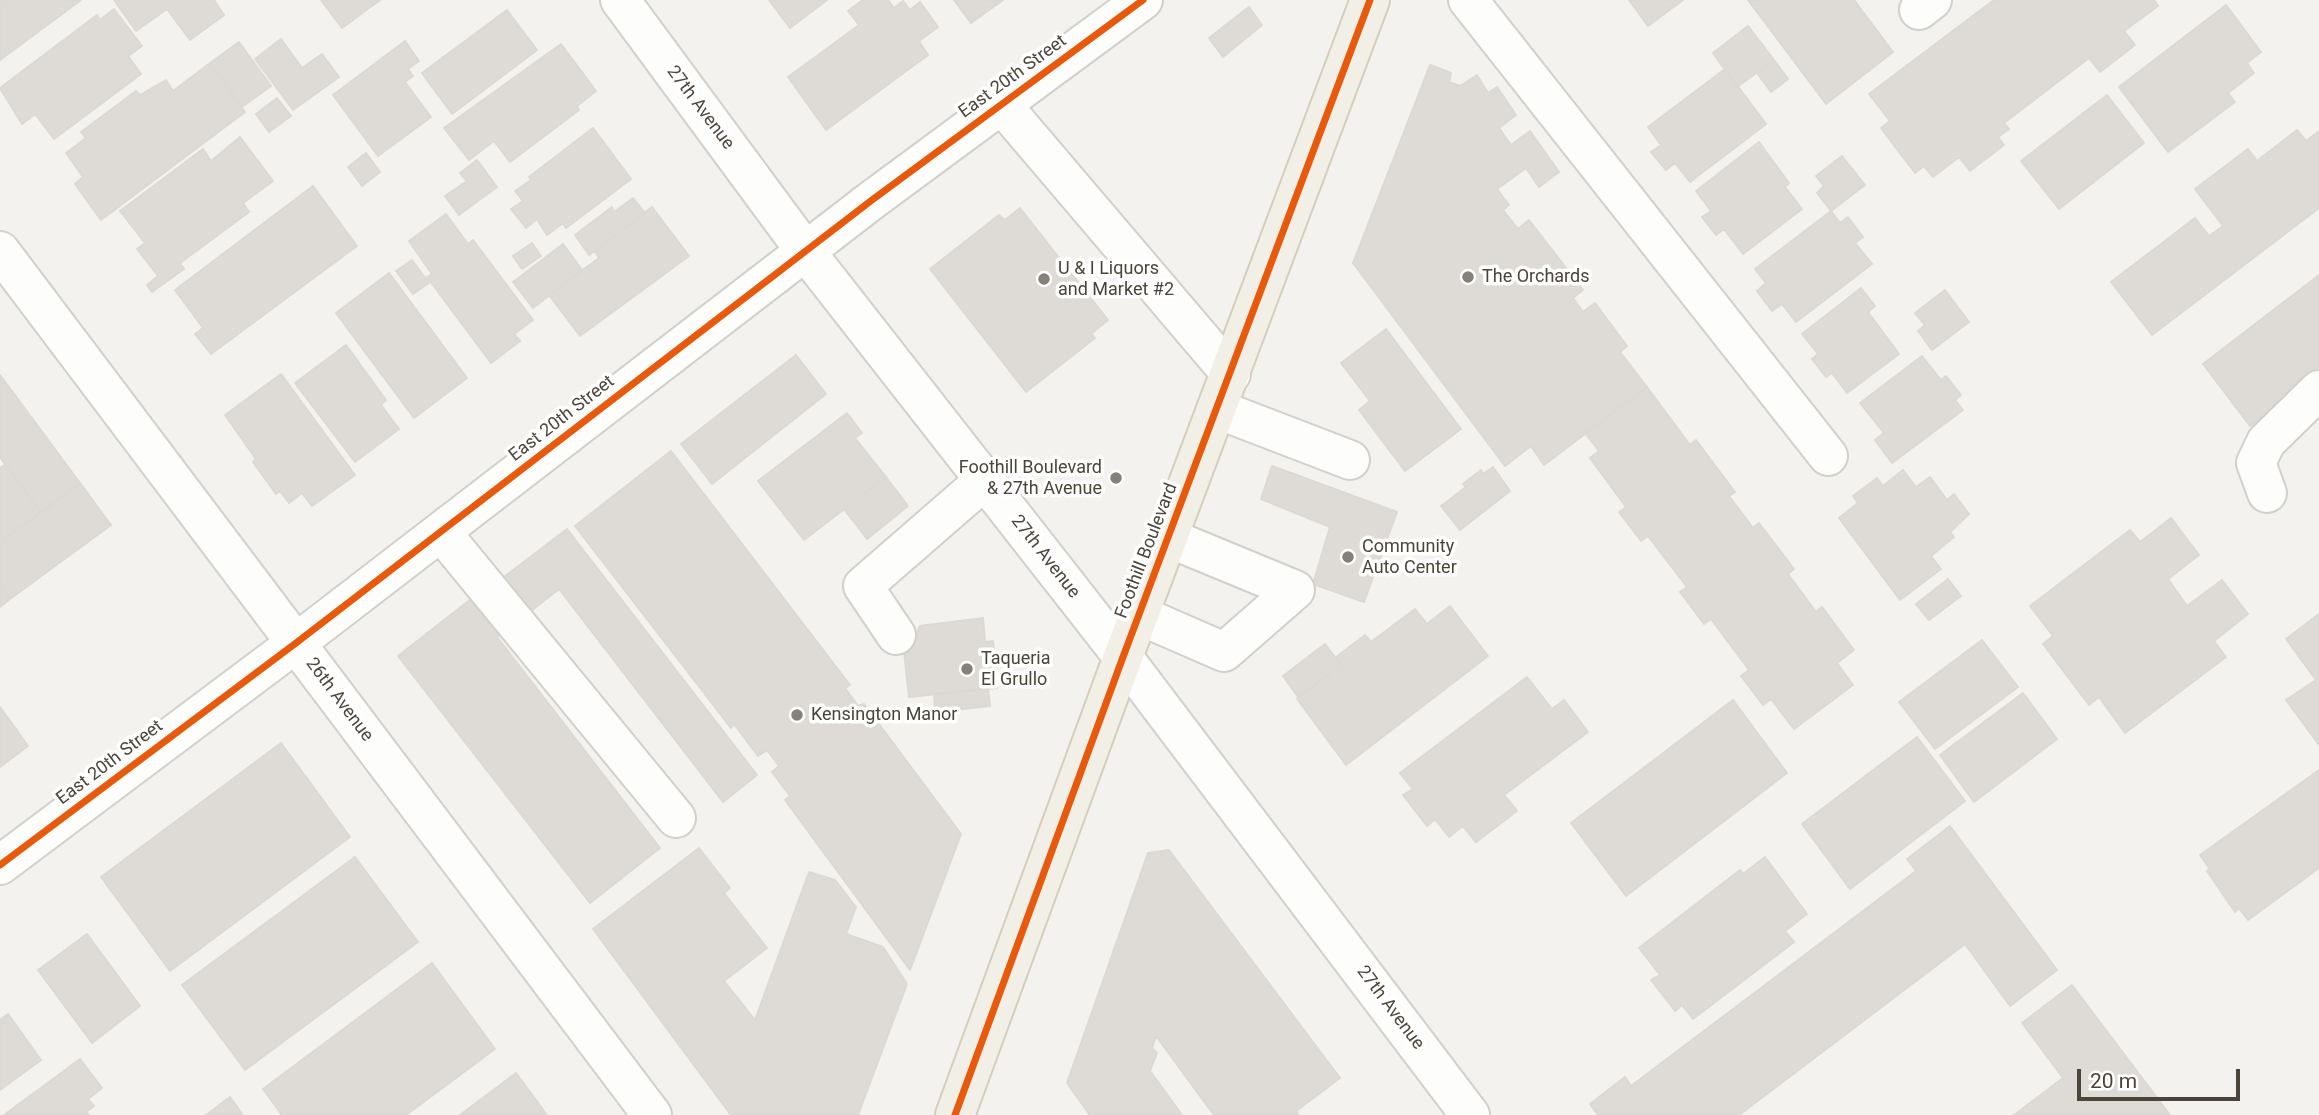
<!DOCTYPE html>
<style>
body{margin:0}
#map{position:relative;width:2319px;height:1115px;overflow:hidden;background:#f4f2ee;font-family:Roboto,sans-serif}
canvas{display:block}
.scale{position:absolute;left:2077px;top:1069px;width:163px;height:32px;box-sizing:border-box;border:4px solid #4b4439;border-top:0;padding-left:9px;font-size:21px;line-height:24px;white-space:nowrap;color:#4b4439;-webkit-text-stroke:5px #fff;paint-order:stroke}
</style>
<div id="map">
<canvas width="2319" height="1115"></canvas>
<div class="scale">20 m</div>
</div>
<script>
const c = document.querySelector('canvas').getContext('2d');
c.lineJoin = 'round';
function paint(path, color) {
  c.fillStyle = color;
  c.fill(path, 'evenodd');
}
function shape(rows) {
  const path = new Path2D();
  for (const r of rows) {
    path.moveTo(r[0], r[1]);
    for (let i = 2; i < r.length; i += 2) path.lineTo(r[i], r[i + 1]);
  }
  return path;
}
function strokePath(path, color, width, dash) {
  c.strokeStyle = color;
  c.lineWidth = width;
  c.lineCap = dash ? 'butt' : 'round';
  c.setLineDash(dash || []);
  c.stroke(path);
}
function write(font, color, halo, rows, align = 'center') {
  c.font = font + ' Roboto,sans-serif';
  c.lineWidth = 7;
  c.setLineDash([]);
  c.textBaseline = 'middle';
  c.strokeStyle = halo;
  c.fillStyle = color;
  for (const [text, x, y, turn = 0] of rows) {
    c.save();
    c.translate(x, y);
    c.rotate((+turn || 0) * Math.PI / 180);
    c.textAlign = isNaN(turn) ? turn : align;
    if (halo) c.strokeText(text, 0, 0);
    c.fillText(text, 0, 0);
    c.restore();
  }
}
const building = shape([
 [0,0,81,0,0,60,0,0],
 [114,0,214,0,224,15,190,40,167,9,136,31,114,0],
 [321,0,380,0,342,28,321,0],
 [769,0,827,0,790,28,769,0],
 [863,0,888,0,894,8,903,1,910,10,920,2,938,27,919,41,928,55,826,130,788,77,859,25,848,11,863,0],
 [954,0,1003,0,971,23,954,0],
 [1629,0,1683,0,1648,26,1629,0],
 [1748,0,1854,0,1893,52,1826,104,1748,0],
 [1994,0,2154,0,2158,6,2124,31,2135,45,2100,72,2089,58,2004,123,2009,129,1998,137,2004,145,1970,171,1959,157,1933,177,1924,166,1915,173,1881,128,1890,121,1869,94,1994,0],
 [2226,5,2261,52,2247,63,2254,73,2228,93,2235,102,2168,152,2119,87,2226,5],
 [1249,7,1262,25,1223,57,1209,38,1249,7],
 [114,9,142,46,128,56,141,74,54,139,35,114,22,124,0,88,97,15,100,20,114,9],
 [507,10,537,50,452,114,422,73,507,10],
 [1748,26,1774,60,1737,87,1713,53,1748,26],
 [281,39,302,68,322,54,339,77,293,110,255,59,281,39],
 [405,41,419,61,408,69,413,76,405,82,431,117,378,156,333,95,405,41],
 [239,42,271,86,242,107,210,63,239,42],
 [561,44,596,91,577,106,579,110,510,162,494,141,469,160,444,128,561,44],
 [1774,60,1788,79,1771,92,1757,73,1774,60],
 [210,63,245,112,101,220,75,184,83,177,66,153,86,138,81,132,136,91,140,95,166,80,173,91,210,63],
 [1430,65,1451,73,1449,82,1460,86,1477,75,1488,93,1497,87,1516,115,1499,128,1511,145,1530,131,1559,172,1539,187,1526,168,1497,189,1509,205,1503,210,1518,229,1529,220,1583,290,1573,298,1583,312,1595,303,1627,346,1620,352,1647,387,1544,465,1531,446,1505,466,1353,263,1430,65],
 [1725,69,1766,124,1690,182,1675,163,1666,170,1651,152,1661,145,1648,127,1725,69],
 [2107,95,2144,143,2059,209,2021,161,2107,95],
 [277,98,291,116,269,132,256,114,277,98],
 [593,128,631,179,566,228,563,223,547,235,537,219,526,228,511,209,523,201,515,191,531,180,529,177,593,128],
 [2297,130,2306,141,2319,131,2319,208,2152,335,2111,282,2195,218,2209,236,2223,226,2195,189,2248,149,2257,161,2297,130],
 [240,137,273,181,243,203,249,212,180,263,184,269,152,292,147,285,158,276,137,249,145,243,120,211,203,149,211,161,240,137],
 [1759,142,1789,183,1785,187,1802,209,1743,254,1724,229,1716,235,1702,217,1711,211,1696,191,1759,142],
 [366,153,380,172,362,186,348,167,366,153],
 [1842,156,1865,185,1831,211,1817,193,1824,186,1816,176,1842,156],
 [477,160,497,187,459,215,445,196,467,181,460,173,477,160],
 [313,186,357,246,211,354,195,334,203,328,175,290,313,186],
 [633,198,645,213,589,255,575,235,612,207,614,212,633,198],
 [652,207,689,256,580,336,549,295,599,258,595,251,652,207],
 [1020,208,1108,320,1091,334,1095,338,1026,392,930,269,999,215,1005,220,1020,208],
 [1831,211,1840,223,1848,217,1863,237,1855,243,1872,264,1796,322,1782,304,1772,311,1757,291,1766,283,1755,269,1831,211],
 [446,214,468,244,473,240,533,320,514,334,520,341,491,363,427,277,432,274,409,241,446,214],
 [532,243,541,256,522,269,513,256,532,243],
 [563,244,582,270,533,308,513,282,563,244],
 [412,260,429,283,413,294,396,271,412,260],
 [389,273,467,378,414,418,336,313,389,273],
 [2319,275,2319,374,2250,426,2203,364,2319,275],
 [1861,288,1875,306,1868,312,1899,354,1847,393,1832,373,1826,377,1812,359,1818,354,1802,334,1861,288],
 [1945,290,1969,322,1932,350,1918,331,1925,325,1915,313,1945,290],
 [1386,329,1461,429,1405,471,1359,410,1370,401,1341,363,1386,329],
 [346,345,386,400,381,405,399,429,355,462,295,383,346,345],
 [796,355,826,394,712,484,681,444,796,355],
 [1922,356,1941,380,1946,376,1961,395,1955,400,1963,410,1892,463,1875,440,1884,433,1860,403,1922,356],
 [281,374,355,475,312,506,302,493,289,503,280,491,276,494,253,462,256,459,225,415,281,374],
 [0,375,80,483,41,513,0,457,0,375],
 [1647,387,1690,445,1696,440,1735,492,1729,496,1753,528,1759,523,1794,569,1788,574,1816,612,1822,607,1854,650,1837,663,1853,685,1794,729,1771,699,1763,705,1741,676,1749,670,1711,619,1704,624,1680,592,1687,587,1648,536,1641,541,1619,512,1626,507,1590,458,1599,451,1585,433,1647,387],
 [847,413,862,433,855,438,886,477,804,540,758,481,847,413],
 [671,451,850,685,845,688,858,706,864,704,961,834,910,970,785,800,790,796,772,772,779,766,767,750,758,756,734,724,731,728,575,526,671,451],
 [6,464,41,513,0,542,0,468,6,464],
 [1272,466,1397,512,1364,602,1313,584,1330,527,1261,499,1272,466],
 [1493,467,1510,491,1460,530,1441,506,1466,487,1463,484,1481,470,1483,474,1493,467],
 [1903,470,1916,487,1930,477,1947,500,1954,494,1969,514,1950,532,1954,537,1931,556,1941,569,1900,600,1839,518,1858,503,1853,496,1877,478,1883,486,1903,470],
 [886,477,908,506,867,539,844,509,886,477],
 [80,483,111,525,10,599,0,585,0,542,80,483],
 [2171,518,2199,555,2168,579,2187,606,2222,580,2248,614,2214,641,2226,657,2125,733,2099,697,2089,705,2043,644,2053,636,2030,606,2130,530,2140,542,2171,518],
 [567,529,757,775,723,802,559,589,531,611,504,577,567,529],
 [1948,579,1961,596,1929,620,1916,604,1948,579],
 [0,585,10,599,0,607,0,585],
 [480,592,508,629,497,637,660,848,590,903,398,656,480,592],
 [1450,606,1488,656,1346,765,1297,699,1341,665,1335,658,1365,635,1371,642,1415,609,1427,624,1450,606],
 [2319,614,2319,678,2316,680,2286,639,2319,614],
 [983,618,985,642,993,641,997,688,909,697,904,651,910,650,920,626,983,618],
 [1982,640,2018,687,1935,749,1899,702,1982,640],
 [1325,644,1341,665,1298,697,1283,676,1325,644],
 [1527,677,1552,709,1564,700,1588,732,1504,795,1517,811,1476,842,1463,826,1449,837,1435,819,1427,826,1403,795,1413,789,1400,773,1527,677],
 [2319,678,2319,745,2286,700,2319,678],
 [988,689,990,706,935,712,934,694,988,689],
 [2023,693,2057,739,1974,802,1940,755,2023,693],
 [1733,700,1787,773,1626,896,1571,823,1733,700],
 [0,707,28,746,0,767,0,707],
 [1917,737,1965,801,1850,889,1802,824,1917,737],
 [281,743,350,837,170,971,101,877,281,743],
 [2319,770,2319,868,2248,920,2239,908,2235,912,2207,871,2210,869,2200,855,2319,770],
 [1950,826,2057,970,2010,1006,1965,944,1739,1115,1598,1115,1590,1104,1625,1077,1631,1086,1916,871,1907,859,1950,826],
 [699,848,730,888,724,893,767,948,724,981,755,1020,809,872,835,880,856,907,846,934,883,947,907,984,858,1115,731,1115,593,929,699,848],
 [1169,850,1340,1078,1296,1111,1299,1115,1214,1115,1156,1036,1152,1048,1157,1053,1150,1071,1182,1115,1090,1115,1067,1083,1148,853,1169,850],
 [355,857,418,942,245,1070,182,985,355,857],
 [1765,857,1807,914,1785,931,1794,942,1693,1019,1682,1005,1675,1011,1651,980,1660,975,1639,948,1740,870,1743,874,1765,857],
 [87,934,140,1006,92,1043,38,970,87,934],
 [432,963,495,1049,406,1115,282,1115,263,1089,432,963],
 [2072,985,2170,1115,2014,1115,2063,1078,2022,1023,2072,985],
 [8,1014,41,1060,0,1090,0,1020,8,1014],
 [80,1059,102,1088,88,1099,94,1106,86,1112,89,1115,4,1115,80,1059],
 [516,1073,547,1115,460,1115,516,1073],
 [230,1097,243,1115,206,1115,230,1097]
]);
paint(building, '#dedbd6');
strokePath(building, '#dcd9d4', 2);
const minor = shape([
 [620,0,806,252,1123,657,1470,1115],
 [1468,0,1828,456],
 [1919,10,1932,0],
 [1002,105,1231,374],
 [0,251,652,1115],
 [1217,409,1350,460],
 [2267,493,2256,463,2266,442,2319,390],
 [441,532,676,818],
 [1139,615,1224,652,1295,590,1169,538],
 [896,635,863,586,985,480],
 [0,865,296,643,872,200,1143,0]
]);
const major = shape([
 [955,1115,1123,657,1370,0]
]);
strokePath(minor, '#d2d0cb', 42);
strokePath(major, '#d6cebb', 42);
strokePath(minor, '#fdfdfc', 38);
strokePath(major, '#f2efe6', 38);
strokePath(shape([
 [0,865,296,643,872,200,1143,0],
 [955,1115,1123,657,1370,0]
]), '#e8590c', 7);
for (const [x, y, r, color] of [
 [1468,277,7,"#868178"],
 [1044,279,7,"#868178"],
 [1116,478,7,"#868178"],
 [1348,557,7,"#868178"],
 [967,669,7,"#868178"],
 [797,715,7,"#868178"]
]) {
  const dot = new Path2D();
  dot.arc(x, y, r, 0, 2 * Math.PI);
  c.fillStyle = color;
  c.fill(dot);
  strokePath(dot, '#fff', 2.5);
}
write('18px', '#4b4439', '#fff', [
 ["East 20th Street",1013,77,-36],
 ["27th Avenue",700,108,53],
 ["East 20th Street",562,419,-38],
 ["Foothill Boulevard",1147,551,-69],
 ["27th Avenue",1045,557,52],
 ["26th Avenue",339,700,53],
 ["East 20th Street",110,763,-37],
 ["27th Avenue",1390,1008,53]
]);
write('18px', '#4b4439', '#fff', [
 ["U & I Liquors",1058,269],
 ["and Market #2",1058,290],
 ["The Orchards",1482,277],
 ["Foothill Boulevard",1102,468,"right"],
 ["& 27th Avenue",1102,489,"right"],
 ["Community",1362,547],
 ["Auto Center",1362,568],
 ["Taqueria",981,659],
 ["El Grullo",981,680],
 ["Kensington Manor",811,715]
], 'left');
</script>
